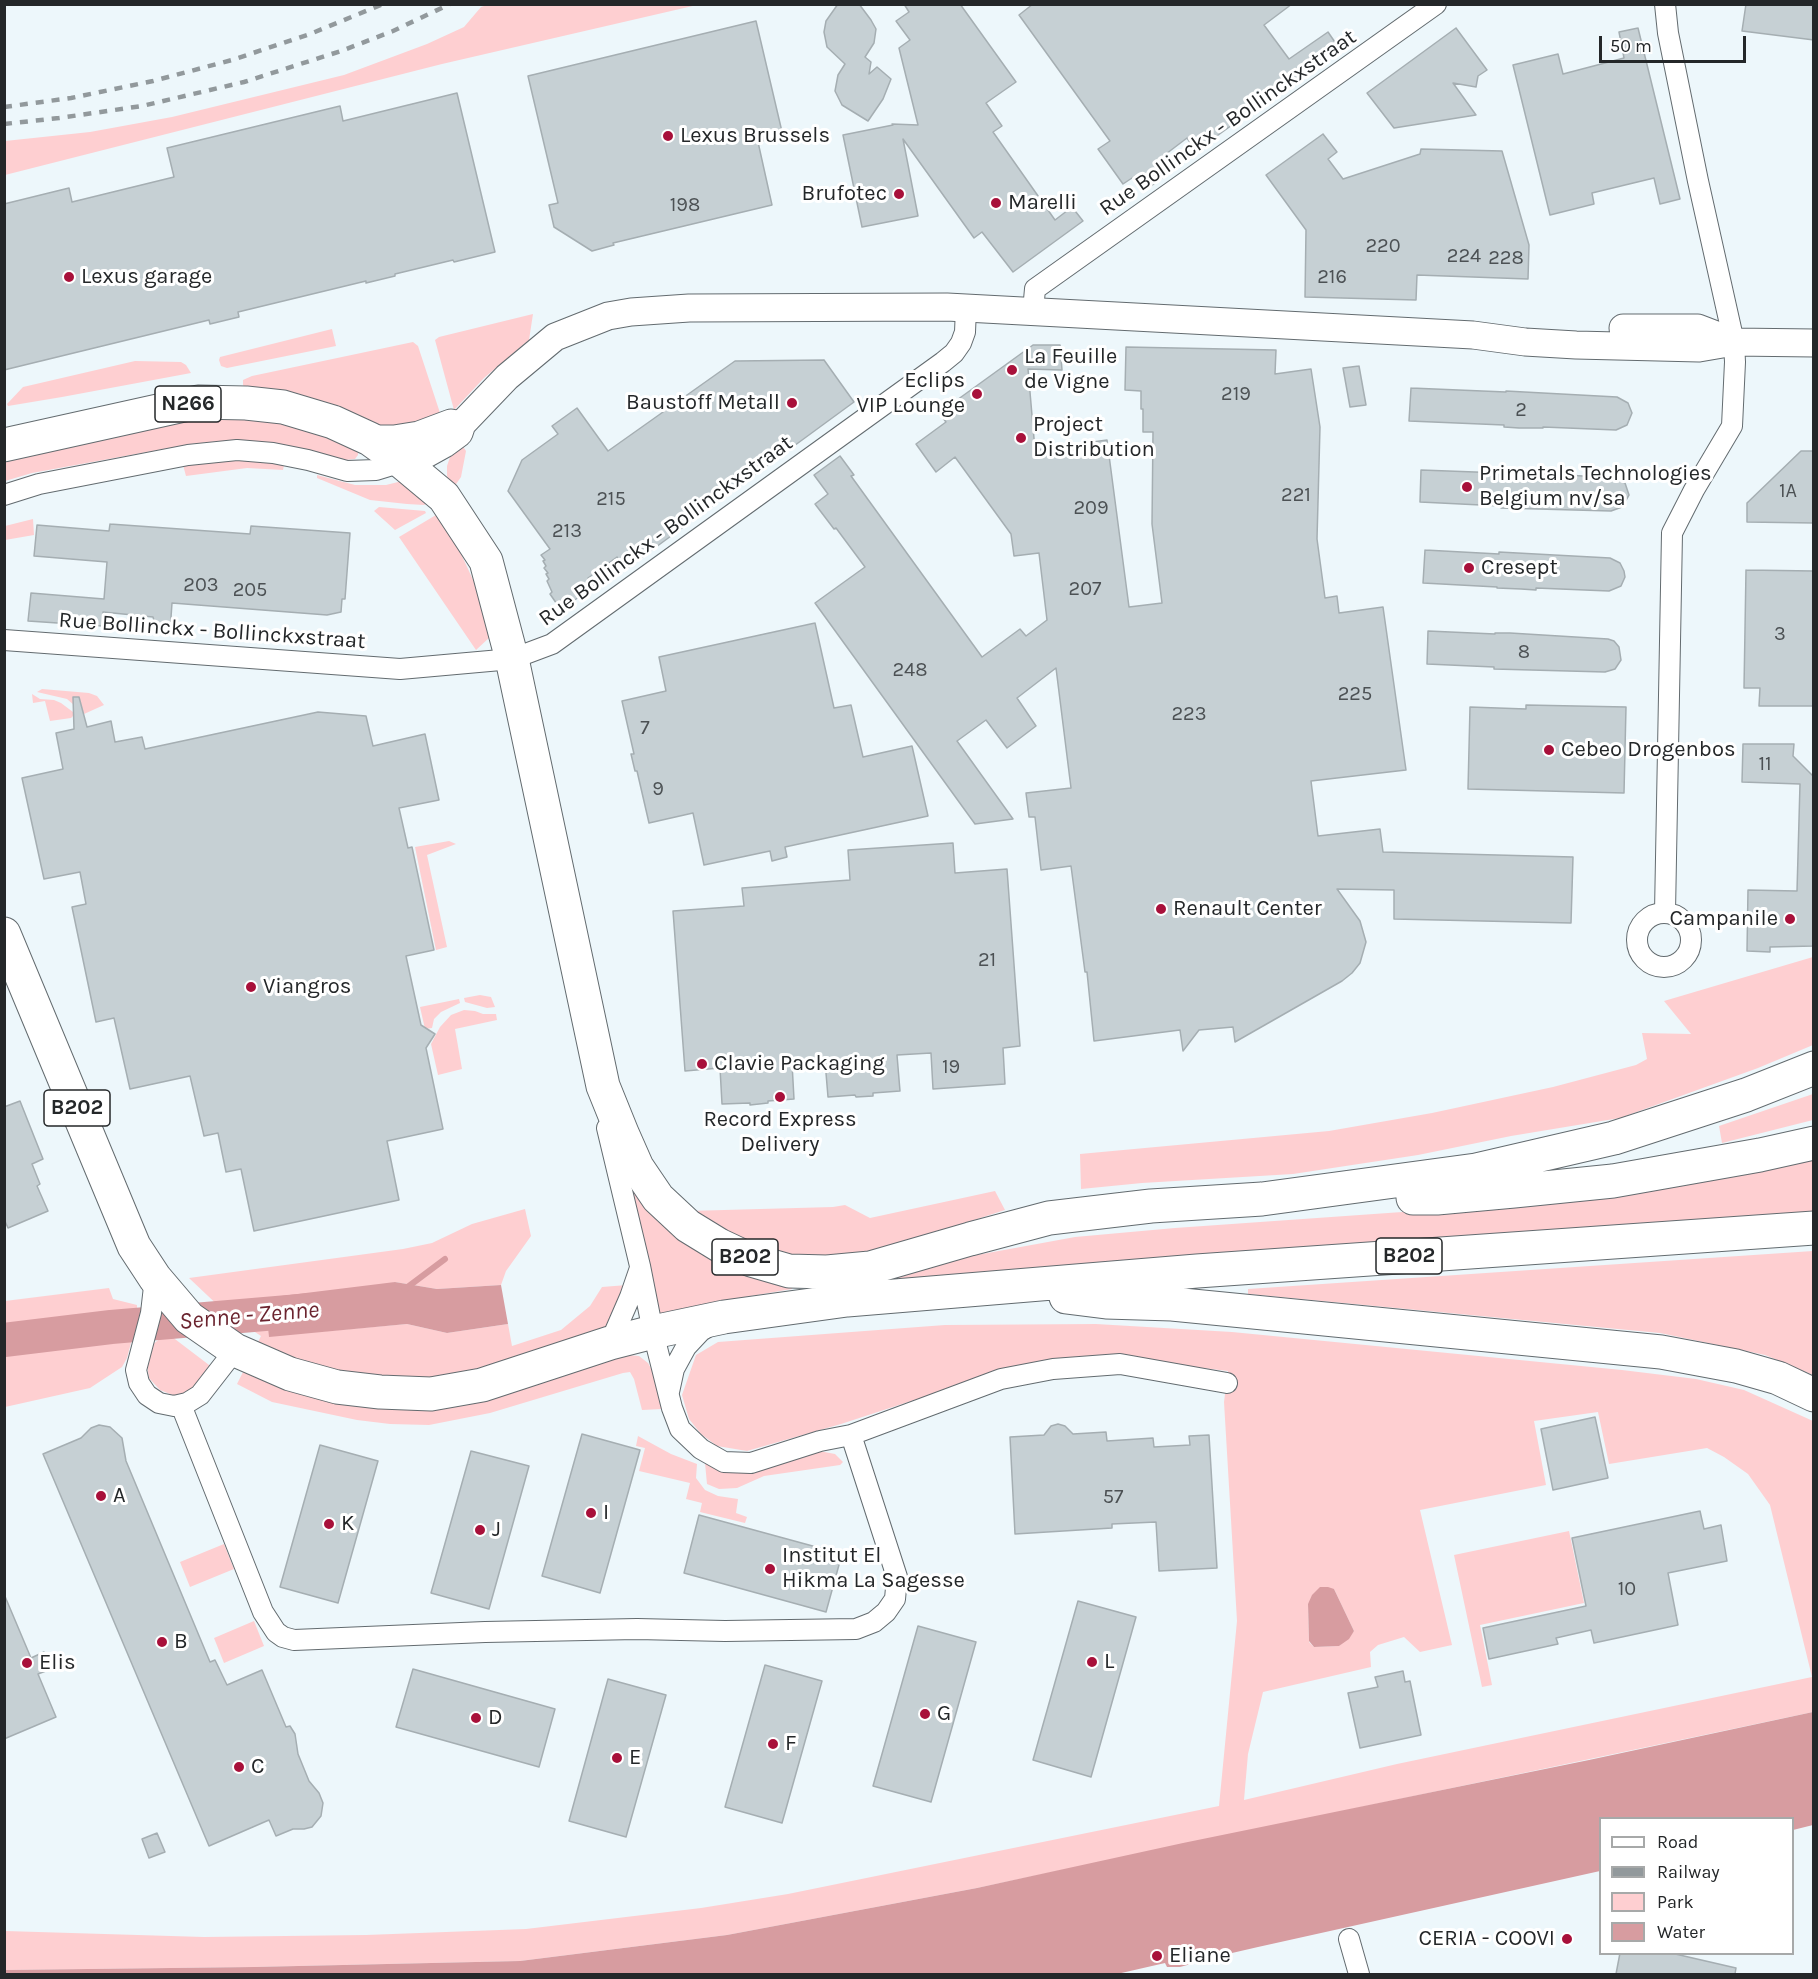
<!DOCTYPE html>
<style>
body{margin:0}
#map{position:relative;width:1818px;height:1979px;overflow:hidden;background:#edf7fb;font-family:Karla,sans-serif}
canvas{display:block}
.frame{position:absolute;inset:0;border:6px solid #242729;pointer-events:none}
.legend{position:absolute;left:1599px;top:1817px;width:195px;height:138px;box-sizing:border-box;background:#fff;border:2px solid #a7a9a9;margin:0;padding:8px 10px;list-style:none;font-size:18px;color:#242729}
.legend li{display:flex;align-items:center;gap:12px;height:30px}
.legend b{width:30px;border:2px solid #a7a9a9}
.scale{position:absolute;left:1599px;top:36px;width:147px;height:27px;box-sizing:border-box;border:3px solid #242729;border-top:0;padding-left:8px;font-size:18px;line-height:21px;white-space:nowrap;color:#242729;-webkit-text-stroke:4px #fff;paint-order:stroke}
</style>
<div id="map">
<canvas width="1818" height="1979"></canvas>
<div class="frame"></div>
<ul class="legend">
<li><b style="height:8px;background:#fff"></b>Road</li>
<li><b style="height:8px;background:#92999c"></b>Railway</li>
<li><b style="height:16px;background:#fecfd1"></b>Park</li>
<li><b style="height:16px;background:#d79ca0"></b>Water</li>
</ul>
<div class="scale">50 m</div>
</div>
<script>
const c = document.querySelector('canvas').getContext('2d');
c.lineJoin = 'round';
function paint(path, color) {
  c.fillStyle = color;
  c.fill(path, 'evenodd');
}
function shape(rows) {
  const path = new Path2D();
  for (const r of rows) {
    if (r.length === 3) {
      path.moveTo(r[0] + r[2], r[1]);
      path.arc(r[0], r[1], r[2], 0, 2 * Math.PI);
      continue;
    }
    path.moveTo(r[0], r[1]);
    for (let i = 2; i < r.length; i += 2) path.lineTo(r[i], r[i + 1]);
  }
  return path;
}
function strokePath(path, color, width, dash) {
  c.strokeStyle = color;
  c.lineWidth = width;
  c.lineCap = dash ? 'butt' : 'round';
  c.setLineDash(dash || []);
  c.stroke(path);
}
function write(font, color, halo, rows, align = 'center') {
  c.font = font + ' Karla,sans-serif';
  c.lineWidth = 6;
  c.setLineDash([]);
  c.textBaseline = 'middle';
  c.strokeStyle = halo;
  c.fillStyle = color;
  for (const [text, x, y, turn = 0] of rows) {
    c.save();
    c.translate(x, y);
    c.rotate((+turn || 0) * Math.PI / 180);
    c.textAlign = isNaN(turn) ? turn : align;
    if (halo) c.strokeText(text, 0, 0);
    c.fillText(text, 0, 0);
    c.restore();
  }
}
paint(shape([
 [487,5,697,5,442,64,5,175,5,141,90,132,172,117,344,75,427,44,464,27,481,7],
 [533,314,529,340,484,378,454,410,435,340,439,337],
 [332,329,336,346,227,368,221,366,219,360,220,357],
 [413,342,418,346,441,416,388,431,246,388,243,385,243,380,252,376],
 [135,361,181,362,186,365,191,373,62,397,8,406,7,404,23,387],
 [214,411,304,424,358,449,358,455,355,459,345,460,245,441,220,441,191,444,32,473,5,481,4,460],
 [462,445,466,451,461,477,454,487,447,476,447,466,450,457],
 [253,459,284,465,283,470,247,468,186,476,183,465],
 [317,475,355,485,386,485,406,480,428,503,424,505,407,504,370,500,317,478],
 [379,507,425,511,426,513,395,530,374,511],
 [436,515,456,543,487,610,490,637,476,650,399,537],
 [33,519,34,535,5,540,5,526],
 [42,689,89,693,97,696,104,705,84,714,80,714,75,706,67,699,37,692],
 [32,694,40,699,54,700,61,703,73,712,74,715,71,718,50,721,45,701,33,703],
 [449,841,456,844,427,855,447,947,436,950,415,847],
 [1813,957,1813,1045,1758,1068,1620,1118,1511,1136,1418,1155,1293,1174,1142,1183,1081,1189,1080,1154,1329,1131,1432,1113,1553,1087,1636,1065,1647,1059,1642,1033,1691,1034,1664,1001],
 [480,995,491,997,495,1007,487,1008,465,1002,464,998],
 [459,999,460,1003,441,1012,434,1019,432,1028,425,1029,420,1007],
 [464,1010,475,1011,483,1014,496,1014,497,1020,455,1029,462,1069,438,1075,431,1044,440,1027,451,1015],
 [1813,1094,1813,1120,1722,1143,1719,1126],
 [1813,1155,1813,1215,1029,1271,862,1281,917,1266,1075,1237,1175,1228,1530,1203],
 [625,1162,688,1211,833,1207,845,1205,870,1218,995,1191,1005,1210,854,1259,798,1260,792,1289,728,1300,658,1319],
 [525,1209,531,1236,506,1271,501,1285,437,1289,395,1282,269,1336,407,1324,447,1333,508,1324,512,1346,561,1330,590,1306,602,1287,627,1285,617,1354,639,1356,648,1363,653,1372,662,1409,642,1410,634,1379,630,1372,623,1373,490,1413,429,1425,390,1424,357,1420,272,1402,237,1384,261,1336,226,1313,189,1278,403,1249,432,1243,472,1224],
 [1813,1251,1813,1375,1765,1355,1660,1333,1248,1294,1248,1289],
 [109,1288,113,1299,137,1305,137,1320,127,1358,122,1367,90,1388,5,1407,5,1301],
 [1096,1324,1232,1332,1622,1370,1696,1379,1744,1390,1813,1421,1813,1712,977,1888,727,1935,520,1961,254,1967,5,1970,5,1931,204,1937,366,1935,526,1929,701,1908,788,1894,1219,1806,1237,1621,1224,1402,1228,1371,1118,1358,1051,1360,1018,1366,841,1424,747,1451,717,1446,701,1434,689,1419,682,1395,696,1355,718,1342,945,1325],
 [1598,1412,1609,1464,1707,1448,1724,1457,1748,1474,1770,1505,1812,1677,1397,1764,1244,1800,1248,1754,1263,1692,1371,1667,1370,1652,1378,1645,1404,1637,1420,1652,1452,1645,1420,1510,1546,1485,1534,1421],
 [1334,1589,1354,1631,1339,1646,1314,1647,1309,1642,1308,1604],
 [167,1333,213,1368,190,1393,175,1396,160,1390,149,1378,147,1365,152,1345],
 [638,1436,671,1454,697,1464,696,1478,705,1490,718,1496,738,1499,736,1513,747,1517,745,1523,700,1512,702,1503,686,1499,690,1483,639,1471,645,1448,636,1446],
 [819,1451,835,1454,843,1462,840,1465,764,1476,737,1488,719,1489,707,1484,705,1463,719,1469,737,1472,756,1471],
 [1569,1531,1584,1603,1480,1625,1492,1685,1482,1687,1454,1555],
 [224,1544,234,1569,190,1587,180,1562],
 [254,1621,264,1646,224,1663,214,1638]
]), '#fecfd1');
paint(shape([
 [395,1282,437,1289,501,1285,508,1324,447,1333,407,1324,269,1337,265,1298],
 [1320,1587,1328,1587,1334,1589,1354,1631,1349,1639,1339,1646,1314,1647,1309,1641,1308,1604,1312,1595],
 [1813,1712,1813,1825,1793,1830,1792,1818,1600,1818,1600,1871,1258,1947,1193,1962,1191,1964,1180,1967,1167,1967,1165,1963,1117,1974,5,1974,5,1970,254,1967,520,1961,727,1935,977,1888,1183,1843,1589,1760]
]), '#d79ca0');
strokePath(shape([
 [405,1289,445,1259]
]), '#d79ca0', 6);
strokePath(shape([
 [4,1340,111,1327,312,1310]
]), '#d79ca0', 34);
const building = shape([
 [838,4,859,4,871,20,876,29,874,43,865,57,871,62,869,74,877,67,891,79,883,99,868,121,842,105,835,91,838,75,845,64,827,47,824,32,826,21,838,4],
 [904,4,960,4,1016,82,986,103,1002,126,993,132,1055,220,1072,207,1083,221,1013,272,982,232,974,238,903,139,918,216,862,227,843,135,893,125,892,124,918,125,899,48,910,40,896,21,909,12,904,4],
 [1033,4,1292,4,1264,25,1289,59,1328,32,1339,48,1196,151,1187,138,1162,157,1172,170,1146,190,1135,176,1123,184,1098,149,1110,141,1019,15,1033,4],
 [1746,4,1814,4,1814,40,1742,31,1746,4],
 [756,21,783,136,758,142,772,205,613,243,614,245,592,251,554,227,549,205,558,203,528,76,756,21],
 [1456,28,1487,70,1478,76,1476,87,1453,83,1476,115,1394,128,1367,93,1456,28],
 [1638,28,1680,199,1660,204,1654,178,1592,193,1594,204,1550,215,1513,65,1558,54,1563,74,1624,58,1619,32,1638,28],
 [457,93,495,252,454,262,453,260,395,274,395,276,366,283,366,281,238,312,239,317,210,324,209,320,4,370,4,204,69,188,72,202,174,177,167,148,340,106,343,121,457,93],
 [1323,134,1337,152,1328,159,1343,179,1420,154,1421,149,1502,151,1529,245,1528,279,1417,275,1416,300,1305,297,1306,230,1266,175,1323,134],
 [1033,345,1060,345,1062,370,1028,369,1035,450,1107,440,1129,607,1162,603,1152,524,1153,432,1143,432,1143,409,1141,409,1141,391,1125,390,1126,347,1276,350,1275,374,1311,369,1320,427,1317,539,1325,598,1337,596,1339,613,1383,607,1406,770,1311,781,1318,836,1380,829,1383,852,1573,857,1571,923,1394,919,1394,890,1337,889,1360,921,1366,942,1360,963,1352,973,1342,981,1235,1042,1233,1027,1199,1030,1183,1051,1180,1030,1094,1041,1087,972,1085,972,1071,866,1041,870,1035,817,1029,817,1026,793,1071,788,1056,668,1017,698,1036,726,1007,748,986,720,957,741,1013,819,975,824,815,603,865,567,836,528,834,529,815,504,828,494,814,475,840,456,854,475,851,476,982,657,1020,629,1026,636,1047,620,1039,553,1014,556,1011,534,955,457,936,472,916,444,946,422,939,413,1033,345],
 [824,360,854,402,626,569,617,557,588,578,594,586,561,610,550,594,552,592,547,581,549,579,546,574,548,573,544,568,546,566,543,561,545,560,541,555,550,549,508,491,522,460,558,434,552,426,577,408,608,451,735,361,824,360],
 [1359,366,1366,405,1350,407,1343,368,1359,366],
 [1411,388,1506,392,1506,391,1617,397,1628,403,1632,413,1627,425,1616,430,1543,427,1543,428,1519,428,1504,427,1504,425,1409,421,1411,388],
 [1801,451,1814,451,1814,523,1747,522,1747,503,1801,451],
 [1421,470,1502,473,1502,471,1615,478,1625,483,1629,495,1622,507,1611,511,1501,508,1501,506,1420,502,1421,470],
 [110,524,250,534,251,526,350,533,345,599,342,599,341,612,327,615,172,603,170,632,157,631,153,617,103,612,102,626,28,621,31,593,104,599,107,562,34,556,37,525,109,531,110,524],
 [1425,550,1499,554,1499,552,1610,558,1620,563,1624,571,1625,577,1621,586,1609,591,1536,588,1536,590,1521,589,1497,588,1497,587,1423,583,1425,550],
 [1746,570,1814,571,1814,706,1759,706,1760,688,1744,688,1746,570],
 [815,623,834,708,851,705,863,757,912,746,928,816,785,847,787,857,772,861,770,851,704,865,693,813,649,823,637,771,635,771,631,754,634,754,622,701,666,691,659,657,815,623],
 [1428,631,1495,634,1495,633,1510,633,1608,639,1614,641,1619,647,1621,660,1615,669,1605,672,1494,669,1494,667,1427,664,1428,631],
 [73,697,79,697,87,727,111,721,115,742,142,737,145,749,318,712,366,716,373,746,425,734,439,800,399,808,408,848,412,847,434,950,406,956,421,1025,435,1034,426,1048,443,1129,387,1141,399,1200,254,1231,241,1169,226,1172,218,1133,204,1136,190,1076,130,1089,114,1018,96,1022,72,907,86,904,80,872,44,879,22,778,63,769,56,733,74,729,73,697],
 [1526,705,1626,707,1624,793,1468,789,1470,707,1526,709,1526,705],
 [1743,744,1794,744,1793,756,1814,777,1814,946,1770,947,1770,952,1747,951,1748,890,1797,891,1800,784,1742,782,1743,744],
 [953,843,955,873,1007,869,1020,1046,1003,1048,1005,1084,933,1089,931,1053,897,1055,900,1091,873,1093,873,1096,856,1097,855,1095,828,1097,825,1061,792,1063,794,1099,768,1101,768,1103,750,1105,750,1103,722,1104,720,1068,685,1071,673,911,744,906,742,888,850,880,848,850,953,843],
 [20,1101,43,1159,32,1164,40,1184,37,1186,48,1211,8,1228,4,1219,4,1107,20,1101],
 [1595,1417,1608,1478,1553,1490,1541,1429,1595,1417],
 [1058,1424,1065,1426,1073,1434,1106,1432,1107,1441,1153,1438,1154,1447,1190,1445,1189,1436,1209,1435,1217,1568,1159,1571,1156,1522,1112,1524,1112,1528,1015,1534,1010,1437,1044,1435,1051,1426,1058,1424],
 [99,1425,110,1427,122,1438,126,1461,210,1662,215,1660,227,1685,262,1670,286,1727,290,1726,295,1734,298,1754,309,1781,319,1793,323,1803,321,1816,312,1827,304,1829,293,1829,276,1836,269,1820,209,1846,43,1454,81,1438,91,1428,99,1425],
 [582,1434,640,1450,600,1593,542,1576,582,1434],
 [320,1445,378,1461,338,1603,280,1587,320,1445],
 [471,1451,529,1466,489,1609,431,1593,471,1451],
 [1700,1511,1704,1529,1721,1525,1727,1561,1668,1573,1678,1625,1594,1643,1591,1630,1556,1638,1558,1644,1489,1659,1483,1628,1586,1606,1572,1538,1700,1511],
 [699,1515,842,1554,826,1612,684,1573,699,1515],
 [4,1594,31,1658,44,1652,51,1669,38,1674,56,1717,4,1739,4,1594],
 [1078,1601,1136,1617,1091,1777,1033,1760,1078,1601],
 [918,1626,976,1642,931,1802,873,1786,918,1626],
 [765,1665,822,1681,782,1823,725,1807,765,1665],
 [413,1669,555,1709,539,1767,396,1727,413,1669],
 [1403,1671,1405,1682,1410,1681,1421,1735,1360,1748,1348,1693,1378,1687,1375,1677,1403,1671],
 [608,1679,666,1695,626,1837,569,1821,608,1679],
 [157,1833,165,1852,149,1858,142,1839,157,1833],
 [1620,1953,1671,1953,1736,1968,1735,1974,1616,1974,1620,1953]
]);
paint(building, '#c6d0d4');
strokePath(building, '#a5aeb2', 1.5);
const street = shape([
 [1033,311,1035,289,1436,4],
 [4,495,39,484,188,455,237,450,273,453,308,460,347,471,376,470,402,462],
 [4,640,400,669,512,659,552,644,943,362,954,353,961,343,965,332,966,308],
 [1665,912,1672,533,1694,490,1732,426,1735,362,1734,342,1698,181,1668,33,1665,4],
 [1664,940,27],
 [607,1128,640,1266,653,1332,672,1408,680,1429,701,1449,724,1462,751,1463,820,1441,851,1435,1001,1379,1053,1369,1120,1364,1227,1383],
 [155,1278,151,1313,136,1370,139,1383,147,1395,159,1403,174,1406,187,1403,200,1395,235,1350],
 [610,1343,630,1297,640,1268],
 [669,1392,674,1369,686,1347,701,1331,711,1325],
 [181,1405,263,1612,276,1632,283,1637,294,1640,485,1632,637,1629,725,1631,856,1629,874,1622,886,1612,895,1599,897,1577,851,1435],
 [1349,1939,1359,1974]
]);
const secondary = shape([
 [1623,328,1698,328,1732,341],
 [370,439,394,439,419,435,451,423,457,424],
 [402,462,426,454,444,444,459,433,462,424,507,377,555,337,608,316,631,312,689,308,947,307,1473,335,1525,342,1576,345,1699,348,1734,342,1814,343]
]);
const highway = shape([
 [4,445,198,402,246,403,283,407,333,422,370,439,402,462,444,497,486,561,512,659,603,1086,622,1133,637,1167,658,1198,688,1226,719,1245,751,1260,789,1271,827,1272,870,1268,970,1239,1049,1218,1151,1206,1262,1199,1476,1170,1614,1138,1746,1095,1814,1068],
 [4,934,134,1246,155,1278,189,1318,235,1350,290,1374,337,1387,380,1392,431,1394,482,1385,610,1343,653,1332,724,1317,847,1300,1197,1271,1814,1228],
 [1413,1198,1437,1198,1514,1191,1613,1181,1760,1155,1814,1143],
 [1066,1297,1106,1302,1172,1304,1661,1352,1736,1366,1778,1378,1814,1395]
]);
strokePath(street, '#636b6f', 22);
strokePath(secondary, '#636b6f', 29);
strokePath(highway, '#636b6f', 35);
strokePath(street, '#fff', 20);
strokePath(secondary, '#fff', 27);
strokePath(highway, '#fff', 33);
strokePath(shape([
 [4,107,71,98,153,81,232,60,310,34,383,4],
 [4,124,59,118,142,106,244,82,341,51,393,31,450,4]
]), '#92999c', 4.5, [8, 8]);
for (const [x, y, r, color] of [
 [668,136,6,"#a8103a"],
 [899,194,6,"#a8103a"],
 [996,203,6,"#a8103a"],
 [69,277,6,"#a8103a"],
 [1012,370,6,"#a8103a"],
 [977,394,6,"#a8103a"],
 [792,403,6,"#a8103a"],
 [1021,438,6,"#a8103a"],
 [1467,487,6,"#a8103a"],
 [1469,568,6,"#a8103a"],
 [1549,750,6,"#a8103a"],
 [1161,909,6,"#a8103a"],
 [1790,919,6,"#a8103a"],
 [251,987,6,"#a8103a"],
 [702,1064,6,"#a8103a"],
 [780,1097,6,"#a8103a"],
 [101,1496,6,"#a8103a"],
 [591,1513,6,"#a8103a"],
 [329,1524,6,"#a8103a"],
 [480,1530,6,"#a8103a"],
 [770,1569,6,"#a8103a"],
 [162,1642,6,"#a8103a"],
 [1092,1662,6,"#a8103a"],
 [27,1663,6,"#a8103a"],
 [925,1714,6,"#a8103a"],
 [476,1718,6,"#a8103a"],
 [773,1744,6,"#a8103a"],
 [617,1758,6,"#a8103a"],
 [239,1767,6,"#a8103a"],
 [1567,1939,6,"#a8103a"],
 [1157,1956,6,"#a8103a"]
]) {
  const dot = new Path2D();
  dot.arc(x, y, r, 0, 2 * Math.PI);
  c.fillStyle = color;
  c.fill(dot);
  strokePath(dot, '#fff', 2);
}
write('20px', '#4c5154', null, [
 ["198",685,205],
 ["220",1383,246],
 ["224",1464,256],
 ["228",1506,258],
 ["216",1332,277],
 ["219",1236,394],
 ["2",1521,410],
 ["1A",1788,491],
 ["221",1296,495],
 ["215",611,499],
 ["209",1091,508],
 ["213",567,531],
 ["203",201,585],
 ["207",1085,589],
 ["205",250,590],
 ["3",1780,634],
 ["8",1524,652],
 ["248",910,670],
 ["225",1355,694],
 ["223",1189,714],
 ["7",645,728],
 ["11",1765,764],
 ["9",658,789],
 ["21",987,960],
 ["19",951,1067],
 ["57",1113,1497],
 ["10",1627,1589]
]);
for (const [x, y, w] of [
 [188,404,66],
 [77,1108,66],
 [1409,1256,66],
 [745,1257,66]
]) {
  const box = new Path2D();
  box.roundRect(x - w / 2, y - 18, w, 36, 4.5);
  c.fillStyle = '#fff';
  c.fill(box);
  strokePath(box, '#242729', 1.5);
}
write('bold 21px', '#242729', null, [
 ["N266",188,404],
 ["B202",77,1108],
 ["B202",1409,1256],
 ["B202",745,1257]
]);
write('22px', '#242729', '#fff', [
 ["Rue Bollinckx - Bollinckxstraat",1228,123,-35],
 ["Rue Bollinckx - Bollinckxstraat",666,531,-36],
 ["Rue Bollinckx - Bollinckxstraat",212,631,4]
]);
write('22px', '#242729', '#fff', [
 ["Lexus Brussels",680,136],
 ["Brufotec",887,194,"right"],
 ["Marelli",1008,203],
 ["Lexus garage",81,277],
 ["La Feuille",1024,357],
 ["de Vigne",1024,382],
 ["Eclips",965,381,"right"],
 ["VIP Lounge",965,406,"right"],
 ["Baustoff Metall",780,403,"right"],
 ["Project",1033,425],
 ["Distribution",1033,450],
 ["Primetals Technologies",1479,474],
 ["Belgium nv/sa",1479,499],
 ["Cresept",1481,568],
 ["Cebeo Drogenbos",1561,750],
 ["Renault Center",1173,909],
 ["Campanile",1778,919,"right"],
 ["Viangros",263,987],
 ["Clavie Packaging",714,1064],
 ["Record Express",780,1120,"center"],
 ["Delivery",780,1145,"center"],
 ["A",113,1496],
 ["I",603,1513],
 ["K",341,1524],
 ["J",492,1530],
 ["Institut El",782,1556],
 ["Hikma La Sagesse",782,1581],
 ["B",174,1642],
 ["L",1104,1662],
 ["Elis",39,1663],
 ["G",937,1714],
 ["D",488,1718],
 ["F",785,1744],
 ["E",629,1758],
 ["C",251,1767],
 ["CERIA - COOVI",1555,1939,"right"],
 ["Eliane",1169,1956]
], 'left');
write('italic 24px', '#6b242f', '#fff', [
 ["Senne - Zenne",249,1316,-5]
]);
</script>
